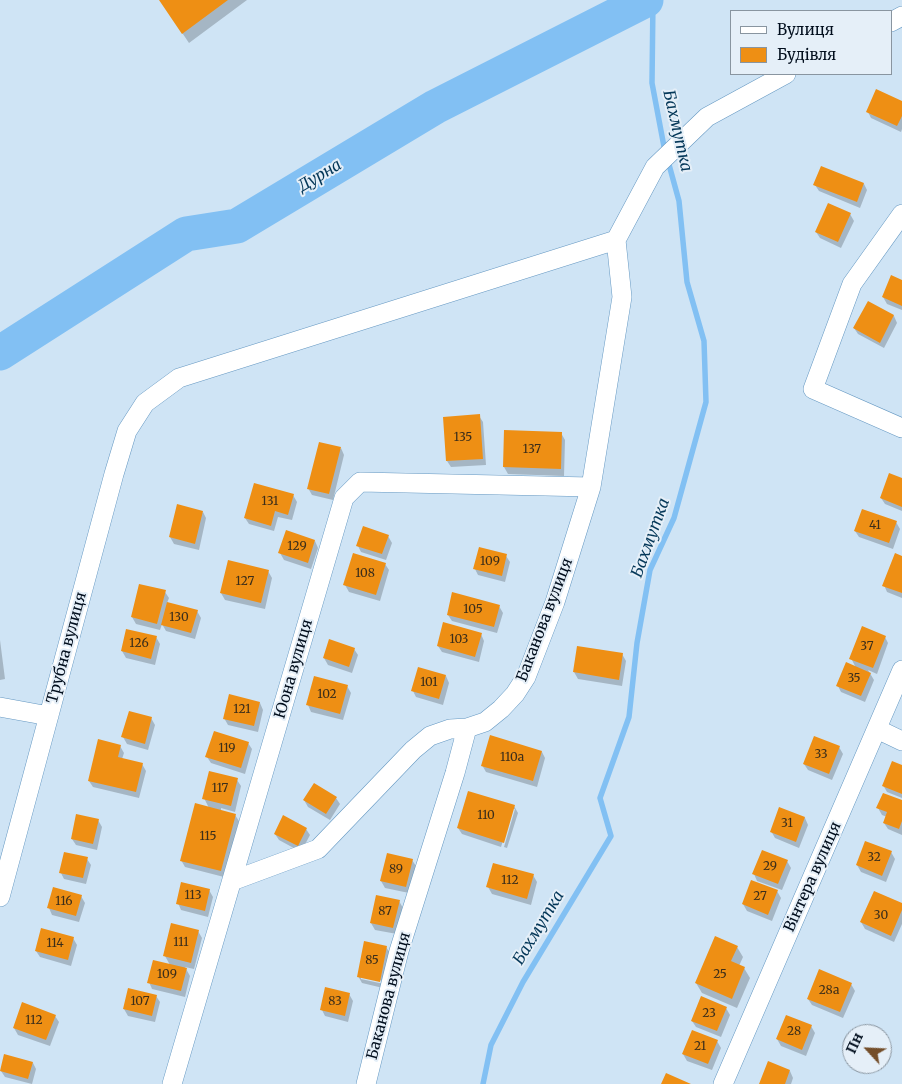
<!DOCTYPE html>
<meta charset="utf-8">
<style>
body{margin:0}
#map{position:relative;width:902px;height:1084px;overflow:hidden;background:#cfe4f5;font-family:Merriweather,serif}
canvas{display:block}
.legend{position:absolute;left:730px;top:10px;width:162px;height:65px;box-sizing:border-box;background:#e5eff8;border:1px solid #8995a0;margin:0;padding:6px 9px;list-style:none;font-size:15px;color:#000d1c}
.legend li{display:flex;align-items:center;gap:10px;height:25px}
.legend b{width:25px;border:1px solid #8995a0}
.north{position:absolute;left:842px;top:1024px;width:50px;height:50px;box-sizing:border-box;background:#e5eff8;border:1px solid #8995a0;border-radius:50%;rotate:295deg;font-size:14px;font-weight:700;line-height:20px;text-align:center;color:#000d1c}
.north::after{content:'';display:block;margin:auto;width:18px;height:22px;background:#744e2a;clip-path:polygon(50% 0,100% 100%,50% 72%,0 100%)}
</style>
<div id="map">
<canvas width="902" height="1084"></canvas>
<ul class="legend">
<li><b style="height:6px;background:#fff"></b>Вулиця</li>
<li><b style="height:14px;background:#ee8f14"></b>Будівля</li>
</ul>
<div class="north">Пн</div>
</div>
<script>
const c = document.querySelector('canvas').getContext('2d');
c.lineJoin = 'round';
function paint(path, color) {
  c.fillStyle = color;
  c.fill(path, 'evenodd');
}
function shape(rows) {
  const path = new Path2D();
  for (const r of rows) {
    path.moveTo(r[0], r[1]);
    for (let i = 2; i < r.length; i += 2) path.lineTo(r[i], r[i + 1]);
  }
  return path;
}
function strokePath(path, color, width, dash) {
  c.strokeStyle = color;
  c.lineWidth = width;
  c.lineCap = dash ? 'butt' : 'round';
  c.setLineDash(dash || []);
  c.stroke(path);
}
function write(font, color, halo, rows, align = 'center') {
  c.font = font + ' Merriweather,serif';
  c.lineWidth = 4;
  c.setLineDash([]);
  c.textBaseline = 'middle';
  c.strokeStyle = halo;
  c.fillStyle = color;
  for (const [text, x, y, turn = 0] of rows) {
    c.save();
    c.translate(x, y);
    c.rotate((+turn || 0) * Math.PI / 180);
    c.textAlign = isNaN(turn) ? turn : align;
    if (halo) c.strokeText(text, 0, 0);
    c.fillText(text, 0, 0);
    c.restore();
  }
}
paint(shape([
 [160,0,247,0,189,43],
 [902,102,902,129,901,132,871,118,868,112],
 [864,184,867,190,860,208,819,191,815,185],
 [850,214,854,221,841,248,820,238,816,232],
 [902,281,902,310,887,304,883,297],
 [868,303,894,316,897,323,884,348,858,334,854,328],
 [479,416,483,422,486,465,451,467,447,461],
 [505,431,561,433,565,440,564,476,508,474,504,467],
 [341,448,344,455,333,500,312,495,308,488],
 [902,480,902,511,885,504,881,498],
 [293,495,297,502,292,520,278,517,274,531,249,524,245,518],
 [203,512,206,518,199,550,174,544,170,537],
 [896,522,900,529,893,549,859,537,855,531],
 [388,536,392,543,386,560,361,552,358,546],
 [315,541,318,548,311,569,284,560,280,553],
 [506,556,510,562,505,582,478,575,475,569],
 [902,557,902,598,887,592,884,585],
 [385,564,389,570,380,601,349,592,345,585],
 [268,571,272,578,265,609,225,600,221,593],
 [165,592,169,598,167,603,197,611,201,618,195,639,166,631,162,624,160,630,136,624,132,617],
 [499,606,503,613,497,633,452,621,448,615],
 [127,630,156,637,160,644,155,665,126,658,122,651],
 [481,634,484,641,479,662,442,652,438,646],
 [885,637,888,643,877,674,868,670,874,680,865,702,841,692,838,686,856,668,851,658],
 [0,640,5,679,0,680],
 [354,649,358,655,352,673,328,665,324,658],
 [622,654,626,661,622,686,578,679,574,672],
 [446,676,449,683,443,705,416,697,413,691],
 [347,686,351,693,343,720,311,712,308,705],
 [260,703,263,710,258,732,228,725,224,718],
 [151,718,155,725,148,750,127,744,123,737],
 [248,743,252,749,245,774,211,763,207,757],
 [120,746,124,753,122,759,142,764,146,771,139,798,93,787,89,781],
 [839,747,843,754,832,780,808,770,804,764],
 [542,752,545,758,537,787,486,772,482,765],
 [902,767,902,798,887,792,883,785],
 [237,780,241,786,235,812,221,808,221,811,235,815,239,821,224,877,185,867,181,860,209,808,204,798],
 [336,798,340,804,330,820,308,807,304,800],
 [902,801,902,835,888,829,884,823,887,817,882,815,878,808],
 [514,806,518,813,507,848,504,847,515,809,513,809,501,847,462,834,458,828],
 [780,809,805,818,808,825,799,848,775,838,771,831],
 [98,820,102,827,97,850,76,845,72,839],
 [306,829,310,835,301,852,279,840,275,834],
 [891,852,895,859,886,882,861,872,857,865],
 [87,859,91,865,86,884,64,879,61,873],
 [412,860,416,866,409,893,385,888,381,881],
 [787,861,791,868,782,890,757,881,754,874],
 [533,875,537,882,531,905,492,894,488,887],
 [209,890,213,897,208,917,181,910,178,903],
 [777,891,781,898,772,921,747,911,743,904],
 [81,896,85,903,79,922,52,915,49,908],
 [399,901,403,908,397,934,375,930,371,923],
 [902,904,902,924,894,942,865,929,861,922],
 [198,931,202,938,194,969,185,967,190,976,185,997,152,989,149,982,170,965,165,956],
 [73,938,77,945,71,966,40,957,36,951],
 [386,947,390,953,384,981,361,976,361,979,384,984,383,988,362,983,358,976],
 [737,947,743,957,739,966,744,968,750,978,737,1008,702,993,696,983],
 [851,984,855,991,843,1018,812,1005,808,999],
 [349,994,353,1001,348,1022,325,1016,322,1010],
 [156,996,160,1002,155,1022,128,1016,124,1009],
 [726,1008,730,1015,721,1037,696,1027,692,1021],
 [55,1016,59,1022,50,1046,18,1035,14,1028],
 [811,1026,815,1033,806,1056,781,1046,777,1039],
 [717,1041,721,1048,712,1070,687,1061,683,1054],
 [33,1063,36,1069,32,1084,5,1077,1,1071],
 [790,1071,793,1078,791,1084,760,1084]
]), '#0003');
strokePath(shape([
 [653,0,652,83,665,152],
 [483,1084,491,1045,523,982,611,836,600,798,629,717,637,643,650,570,674,518,706,402,704,341,687,282,679,201,668,161]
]), '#82c0f3', 5.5);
strokePath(shape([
 [0,353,186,234,237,226,435,107,646,0]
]), '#82c0f3', 35);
paint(shape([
 [159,0,228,0,182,34],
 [876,89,902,101,902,116,897,126,866,112],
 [821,166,864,183,857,202,813,185],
 [828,203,851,213,838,242,815,232],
 [891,275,902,280,902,306,882,297],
 [868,301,894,315,880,343,853,328],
 [480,414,483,459,446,461,443,417],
 [504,430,562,432,561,469,503,467],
 [319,442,341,447,329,494,307,489],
 [889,473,902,478,902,507,880,498],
 [254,483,294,494,288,515,275,511,271,526,244,518],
 [177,504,203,511,195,544,169,537],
 [862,509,897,521,889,543,854,531],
 [363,526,389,535,382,554,356,546],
 [286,530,315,540,308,563,278,553],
 [479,547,507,554,502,576,473,569],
 [353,553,386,563,376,595,343,585],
 [895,553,902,556,902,593,882,586],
 [228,560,269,570,261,603,220,593],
 [139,584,166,590,157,624,131,617],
 [452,592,500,605,494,627,447,615],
 [167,602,198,610,191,633,161,625],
 [443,622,482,633,475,657,437,646],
 [862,626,886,636,873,668,849,659],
 [126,629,157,636,151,659,121,651],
 [329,639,355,648,349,667,323,658],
 [577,646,623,653,619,680,573,672],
 [846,662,871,673,861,696,836,686],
 [418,667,446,675,439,699,411,691],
 [314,676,348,685,340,714,306,705],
 [229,694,260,702,254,726,223,719],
 [129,711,152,717,145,744,121,737],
 [214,731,249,742,241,768,205,757],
 [490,735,542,751,533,781,481,766],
 [814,736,840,746,829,774,803,764],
 [98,739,121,745,118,757,143,763,136,792,88,781],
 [892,761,902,765,902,794,882,786],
 [209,771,238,778,231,806,202,799],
 [314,783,337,797,326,814,303,800],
 [468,791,515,805,504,843,457,828],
 [883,793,902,800,902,821,899,829,883,823,887,812,876,808],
 [195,803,236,814,221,871,180,861],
 [779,807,805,817,796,842,770,832],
 [76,814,99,819,93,844,71,839],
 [283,815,307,828,298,846,274,834],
 [865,841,892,851,882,876,856,865],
 [762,850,788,860,778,884,752,874],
 [64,852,88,857,83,878,59,873],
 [387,853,413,859,406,887,380,881],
 [493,863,534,874,527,899,486,887],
 [751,880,778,890,768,915,742,904],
 [181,882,210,889,205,911,176,904],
 [53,887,82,895,76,916,47,908],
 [874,891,902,903,902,910,891,936,860,922],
 [376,895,400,900,393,928,370,923],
 [171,923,199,930,191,963,163,956],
 [41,928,74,937,68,960,35,951],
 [715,936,738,946,731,961,745,967,732,999,695,983],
 [364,941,387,946,380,982,357,977],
 [153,960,187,968,181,991,147,983],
 [819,969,852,983,840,1012,807,999],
 [325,987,350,993,345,1016,320,1010],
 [128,988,157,995,152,1016,123,1009],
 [701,996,727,1007,717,1031,691,1021],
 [22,1002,56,1015,46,1040,13,1028],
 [786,1015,812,1025,802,1050,776,1039],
 [692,1030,718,1040,708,1064,682,1054],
 [4,1054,33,1062,28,1079,0,1071],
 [768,1061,790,1070,785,1084,759,1084],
 [666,1073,691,1084,661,1084]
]), '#ee8f14');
const minor = shape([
 [891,22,902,16],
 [902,214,852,284,813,389,902,428],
 [0,707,49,716],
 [877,729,902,741],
 [232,881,318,849,413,750,430,736,450,729,467,728],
 [0,897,114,474,127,431,145,403,179,378,616,240,655,167,707,117,786,74],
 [172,1084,344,498,360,482,591,487],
 [366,1084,399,951,455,773,467,728,485,722,501,709,515,694,526,677,555,602,591,487,622,297,616,240],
 [723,1084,902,670]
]);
strokePath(minor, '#6598c2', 20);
strokePath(minor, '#fff', 19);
write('12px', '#3c2e1a', null, [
 ["135",463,438],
 ["137",532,450],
 ["131",270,502],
 ["41",875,526],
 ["129",297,547],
 ["109",490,562],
 ["108",365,574],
 ["127",245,582],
 ["105",473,610],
 ["130",179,618],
 ["103",459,640],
 ["126",139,644],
 ["37",867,647],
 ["35",854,679],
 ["101",429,683],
 ["102",327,695],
 ["121",242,710],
 ["119",227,749],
 ["33",821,755],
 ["110а",512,758],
 ["117",220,789],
 ["110",486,816],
 ["31",787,824],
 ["115",208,837],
 ["32",874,858],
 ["29",770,867],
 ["89",396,870],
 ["112",510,881],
 ["113",193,896],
 ["27",760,897],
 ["116",64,902],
 ["87",385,912],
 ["30",881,916],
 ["111",181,943],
 ["114",55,944],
 ["85",372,961],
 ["109",167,975],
 ["25",720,975],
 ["28а",829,991],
 ["107",140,1002],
 ["83",335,1002],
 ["23",709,1014],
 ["112",34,1021],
 ["28",794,1032],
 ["21",700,1047]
]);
write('15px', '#000d1c', '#e5eff8', [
 ["Баканова вулиця",545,620,-69],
 ["Трубна вулиця",67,648,-75],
 ["Юона вулиця",294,669,-74],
 ["Вінтера вулиця",813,877,-66],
 ["Баканова вулиця",389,996,-75]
]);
write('italic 16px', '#043758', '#e5eff8', [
 ["Бахмутка",677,131,77],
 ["Дурна",320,176,-31],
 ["Бахмутка",651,538,-70],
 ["Бахмутка",539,928,-59]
]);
</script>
